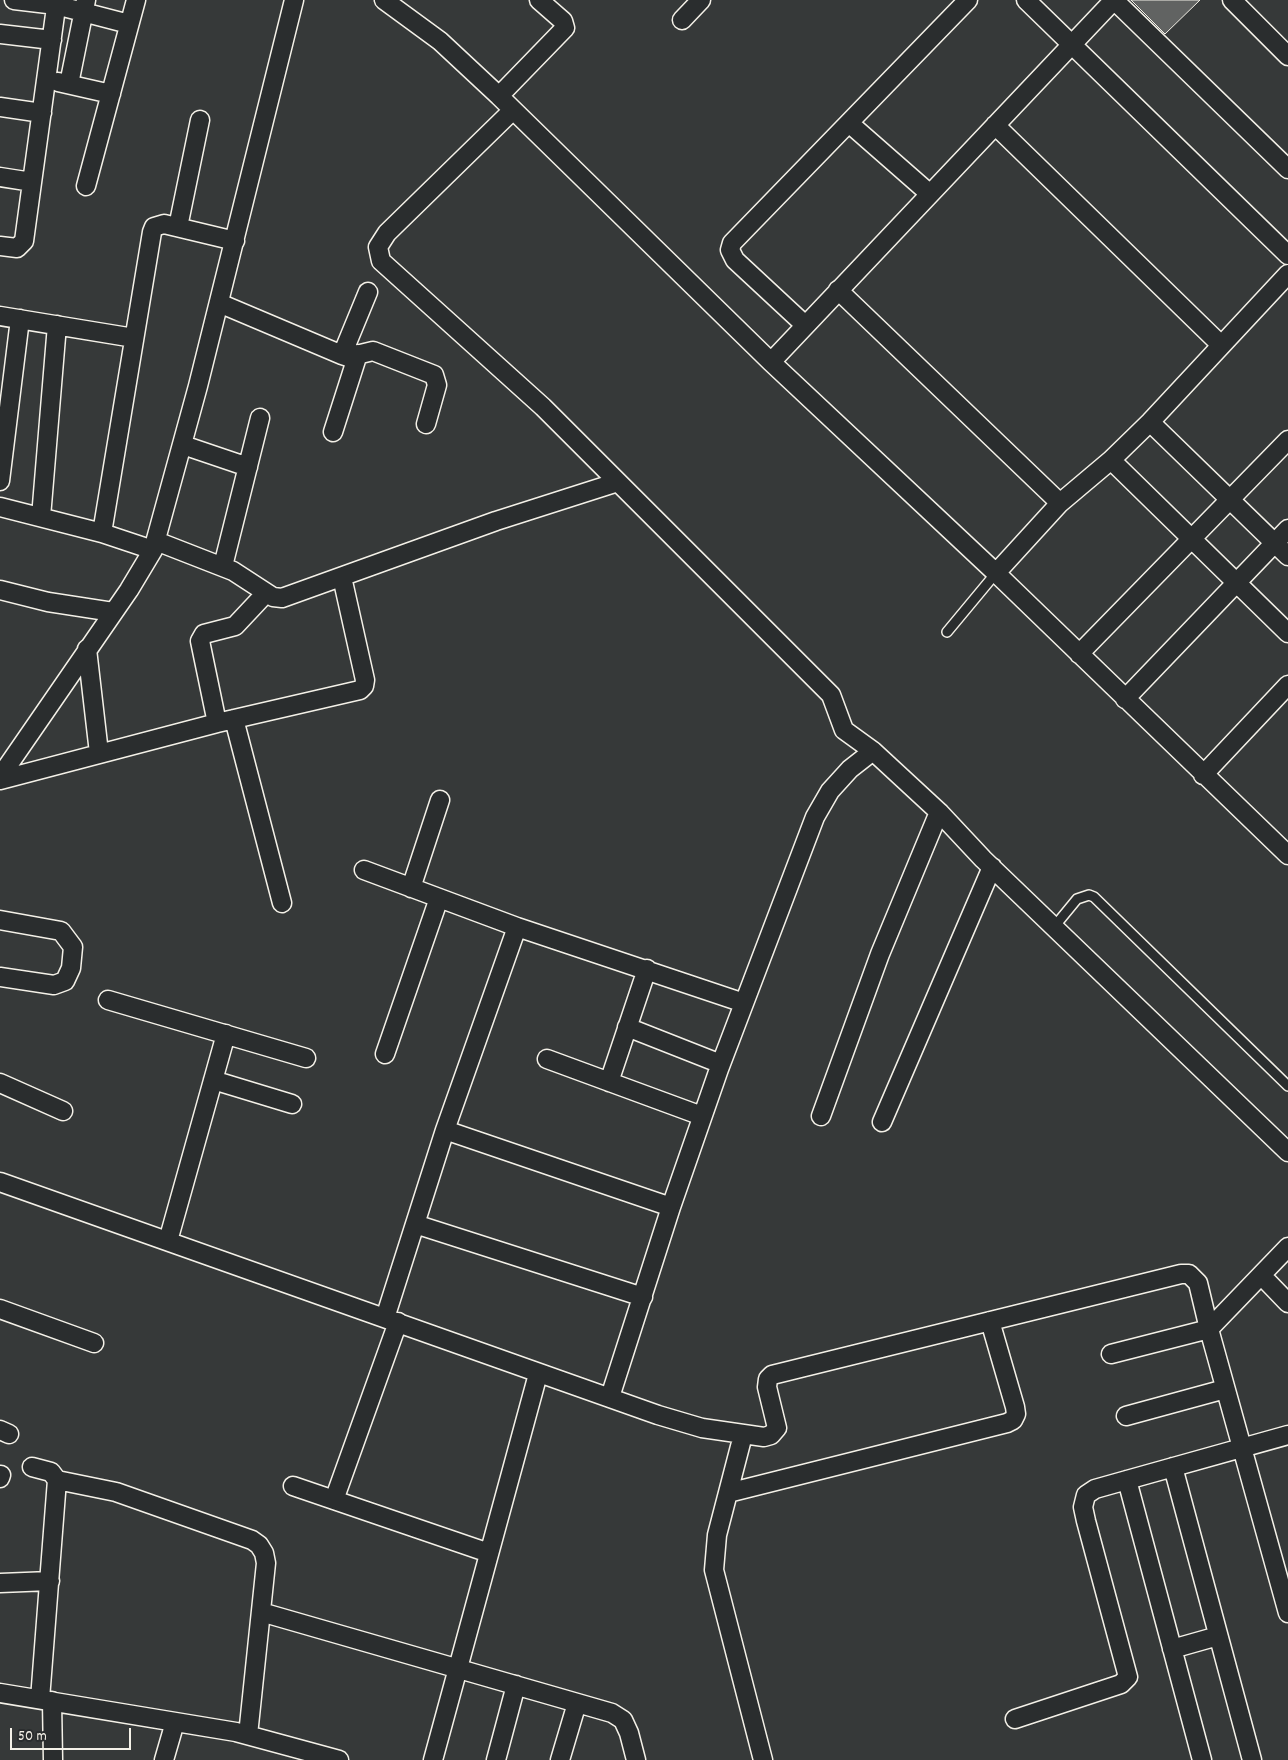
<!DOCTYPE html>
<style>
body{margin:0}
#map{position:relative;width:1288px;height:1760px;overflow:hidden;background:#363939;font-family:Dekko,sans-serif}
canvas{display:block}
.scale{position:absolute;left:10px;top:1728px;width:121px;height:22px;box-sizing:border-box;border:2px solid #f4f1e8;border-top:0;padding-left:6px;font-size:15px;line-height:18px;white-space:nowrap;color:#f4f1e8;-webkit-text-stroke:4px #2a2d2e;paint-order:stroke}
</style>
<div id="map">
<canvas width="1288" height="1760"></canvas>
<div class="scale">50 m</div>
</div>
<script>
const c = document.querySelector('canvas').getContext('2d');
c.lineJoin = 'round';
function paint(path, color) {
  c.fillStyle = color;
  c.fill(path, 'evenodd');
}
function shape(rows) {
  const path = new Path2D();
  for (const r of rows) {
    path.moveTo(r[0], r[1]);
    for (let i = 2; i < r.length; i += 2) path.lineTo(r[i], r[i + 1]);
  }
  return path;
}
function strokePath(path, color, width, dash) {
  c.strokeStyle = color;
  c.lineWidth = width;
  c.lineCap = dash ? 'butt' : 'round';
  c.setLineDash(dash || []);
  c.stroke(path);
}
const building = shape([
 [1131,0,1200,0,1165,34,1131,0]
]);
paint(building, '#616362');
strokePath(building, '#f4f1e8', 1);
const service = shape([
 [947,632,996,573],
 [1054,927,1077,899,1089,895,1094,897,1288,1086]
]);
const minor = shape([
 [14,0,56,5,129,24],
 [384,0,440,41,499,96,771,362,996,573,1060,503,1111,460,1150,422,1288,274],
 [1026,0,1288,255],
 [1114,0,1288,169],
 [1232,0,1288,56],
 [682,20,701,0],
 [0,34,52,40],
 [58,82,111,94],
 [69,84,86,0],
 [499,96,565,28,563,21,539,0],
 [0,107,42,113],
 [513,110,387,233,378,247,381,261,543,407,831,695,844,730,873,751,939,812,983,859,1288,1152],
 [849,123,930,194],
 [995,125,1221,345],
 [0,177,32,182],
 [86,186,136,0],
 [178,227,200,120],
 [0,246,17,248,24,241,57,0],
 [838,290,1060,503],
 [219,303,342,355,348,357,373,351,434,375,437,385,426,424],
 [0,316,134,338],
 [805,325,735,260,730,250,732,243,968,0],
 [342,355,368,292],
 [771,362,1114,0],
 [1150,422,1288,556],
 [333,432,358,354],
 [183,445,248,467],
 [1111,460,1288,633],
 [0,481,20,319],
 [0,507,102,533,153,550],
 [41,517,57,325],
 [102,533,152,232,154,227,164,224,235,241],
 [156,541,233,571,273,597,282,598,496,521,618,482],
 [223,566,260,418],
 [996,573,1288,855],
 [0,590,48,602,113,612],
 [87,649,99,753],
 [1079,654,1288,440],
 [1125,699,1288,529],
 [234,719,282,903],
 [217,723,200,641,204,634,235,626,266,593],
 [1203,775,1288,685],
 [0,777,129,590,153,550,198,386,294,0],
 [0,780,217,723,360,690,364,686,365,680,342,577],
 [364,870,517,927,744,1003],
 [411,888,440,800],
 [0,920,61,931,73,947,71,968,65,981,54,985,0,977],
 [108,1000,306,1058],
 [627,1027,721,1064],
 [385,1054,439,898],
 [547,1059,702,1116],
 [213,1080,292,1104],
 [609,1082,647,969],
 [0,1083,63,1111],
 [821,1116,880,954,939,812],
 [882,1122,992,867],
 [445,1130,671,1207],
 [0,1182,658,1415,702,1428,764,1437,771,1435,777,1428,767,1387,768,1379,772,1375,1181,1274,1189,1274,1198,1283,1209,1329,1288,1613],
 [415,1224,643,1297],
 [168,1241,226,1034],
 [1261,1275,1288,1303],
 [0,1309,94,1343],
 [385,1318,445,1130,517,927],
 [1111,1354,1209,1329,1288,1247],
 [610,1397,671,1207,719,1069,815,817,830,791,850,769,873,751],
 [1126,1416,1225,1389],
 [0,1430,9,1434],
 [743,1435,717,1535,714,1570,763,1760],
 [32,1467,51,1472,57,1480,40,1699],
 [1173,1467,1252,1760],
 [0,1478,1,1475],
 [57,1480,116,1492,252,1540,259,1545,264,1553,266,1563,248,1735],
 [1127,1480,1202,1760],
 [293,1486,489,1553],
 [728,1493,1007,1423,1013,1420,1016,1414,1015,1407,990,1321],
 [334,1500,398,1322],
 [0,1583,50,1581],
 [261,1612,612,1713,623,1720,629,1733,636,1760],
 [1172,1649,1218,1636],
 [0,1693,236,1732,339,1760],
 [52,1701,53,1760],
 [1015,1719,1121,1684,1128,1677,1086,1521,1083,1507,1086,1495,1095,1489,1127,1480,1288,1435],
 [164,1760,175,1722],
 [433,1760,538,1374],
 [496,1760,516,1685],
 [560,1760,577,1703]
]);
strokePath(service, '#f4f1e8', 12);
strokePath(minor, '#f4f1e8', 21);
strokePath(service, '#2a2d2e', 9);
strokePath(minor, '#2a2d2e', 18);
</script>
